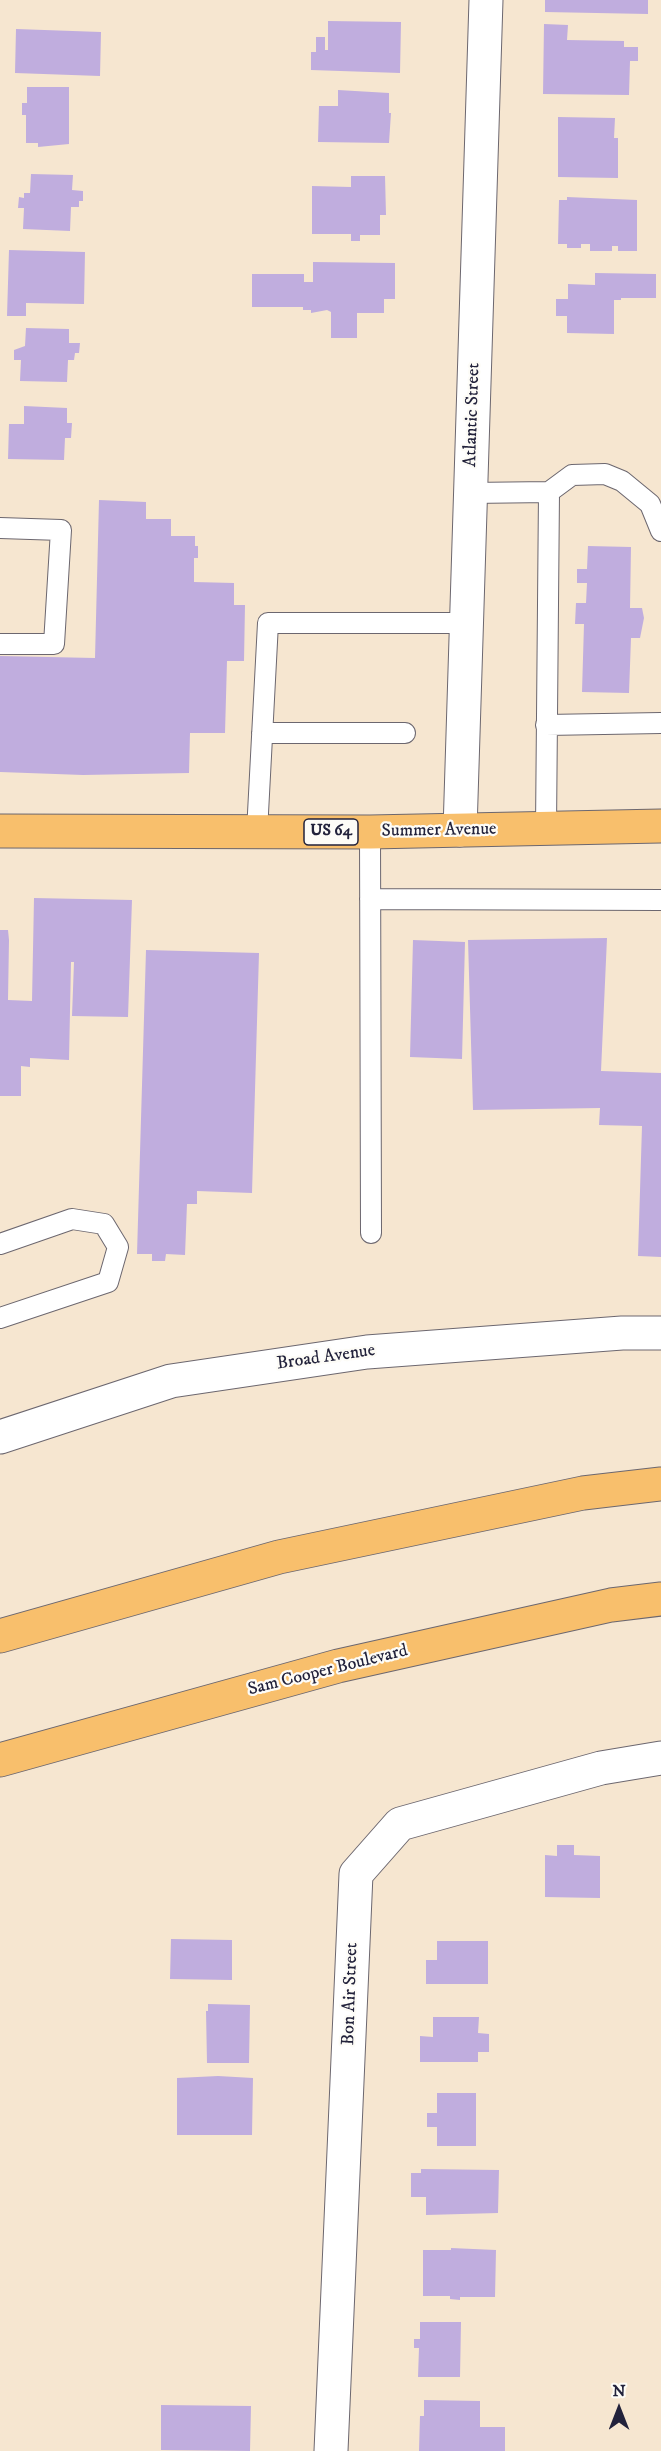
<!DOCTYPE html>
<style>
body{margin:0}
#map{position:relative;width:661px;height:2451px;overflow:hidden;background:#f6e6d0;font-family:"IM FELL DW Pica",serif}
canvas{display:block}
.north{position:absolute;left:589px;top:2379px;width:60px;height:60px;-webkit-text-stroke:4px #fdfcf7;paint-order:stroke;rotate:0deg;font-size:16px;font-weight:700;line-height:24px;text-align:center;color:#22223b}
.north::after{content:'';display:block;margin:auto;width:21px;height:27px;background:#22223b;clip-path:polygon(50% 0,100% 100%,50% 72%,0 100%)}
</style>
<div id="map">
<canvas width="661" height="2451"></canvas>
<div class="north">N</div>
</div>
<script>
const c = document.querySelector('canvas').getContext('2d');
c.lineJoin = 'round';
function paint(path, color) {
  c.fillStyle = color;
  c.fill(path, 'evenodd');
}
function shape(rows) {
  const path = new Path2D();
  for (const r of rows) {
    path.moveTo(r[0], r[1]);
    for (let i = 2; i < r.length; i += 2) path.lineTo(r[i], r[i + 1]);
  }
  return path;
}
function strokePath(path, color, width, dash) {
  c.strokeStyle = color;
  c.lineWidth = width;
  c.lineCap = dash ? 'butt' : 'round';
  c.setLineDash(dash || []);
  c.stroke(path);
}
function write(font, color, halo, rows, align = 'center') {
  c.font = font + ' "IM FELL DW Pica",serif';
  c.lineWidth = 4.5;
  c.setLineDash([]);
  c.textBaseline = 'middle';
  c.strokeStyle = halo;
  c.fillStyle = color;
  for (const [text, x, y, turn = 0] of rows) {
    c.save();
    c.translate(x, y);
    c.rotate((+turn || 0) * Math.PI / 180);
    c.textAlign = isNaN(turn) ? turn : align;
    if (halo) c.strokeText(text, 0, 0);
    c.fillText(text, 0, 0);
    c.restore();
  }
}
paint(shape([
 [545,0,648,0,648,14,545,12],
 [328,21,401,22,400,73,311,70,311,52,316,52,316,37,325,37,325,50,328,50],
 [544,24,568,25,567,40,624,41,624,47,638,47,638,61,630,61,629,95,543,94],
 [16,29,101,32,100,76,15,73],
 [27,87,69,87,69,144,38,147,38,143,26,143,26,115,22,115,22,103,27,103],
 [338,90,389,93,389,113,391,113,389,143,318,142,319,106,338,106],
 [558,117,615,118,614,138,618,138,618,178,558,177],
 [31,174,73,175,72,190,83,191,83,201,79,201,79,207,71,207,70,231,23,229,24,208,18,208,19,197,24,198,24,193,30,193],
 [351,176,385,176,386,215,380,215,380,235,360,235,360,241,351,241,351,234,312,234,312,186,351,187],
 [567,197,637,200,637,251,618,251,618,246,612,246,612,251,590,251,590,244,581,244,581,248,567,248,567,244,558,244,559,200,567,200],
 [9,250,85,252,84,304,26,303,26,316,7,316],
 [313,262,395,263,395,299,384,299,384,313,357,313,357,338,331,338,331,312,327,310,311,313,311,310,303,310,303,307,252,307,252,274,304,274,304,282,313,282],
 [595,273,656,274,656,298,621,298,621,300,614,300,614,334,567,333,567,316,556,316,556,299,568,299,568,284,595,285],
 [26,328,69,329,69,343,80,343,79,353,75,353,74,360,68,360,67,382,20,381,21,360,14,360,14,350,25,346],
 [24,406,67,408,67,423,72,423,71,438,65,438,64,460,8,459,9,424,24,424],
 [99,500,146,502,146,519,171,519,171,536,195,536,195,546,198,546,198,558,194,558,194,582,234,583,234,605,245,605,244,661,227,661,225,733,190,733,189,773,83,775,0,772,0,656,95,658],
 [588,546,631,547,630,608,642,608,644,618,640,638,631,638,629,693,582,692,584,624,575,624,576,603,586,603,587,583,577,583,577,569,587,569],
 [34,898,132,900,128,1017,72,1016,74,962,71,962,69,1060,30,1058,30,1067,21,1066,21,1096,0,1096,0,930,8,930,9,940,8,1000,32,1001],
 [607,938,601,1071,661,1073,661,1257,638,1256,642,1126,599,1125,600,1108,473,1110,468,940],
 [413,940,465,942,462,1059,410,1057],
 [146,950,259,953,252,1193,197,1191,197,1204,187,1204,185,1255,166,1254,165,1261,152,1261,152,1254,137,1254],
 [557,1845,574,1845,574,1855,600,1856,600,1898,545,1897,545,1855,557,1856],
 [171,1939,232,1940,232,1980,170,1979],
 [437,1941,488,1941,488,1984,426,1984,426,1960,437,1960],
 [208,2004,250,2005,249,2063,207,2063,206,2011,208,2011],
 [433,2017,479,2017,478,2033,489,2034,489,2052,478,2052,478,2062,420,2062,420,2036,433,2037],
 [218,2076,253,2078,252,2135,177,2135,177,2078],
 [437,2093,476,2093,476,2146,437,2146,437,2127,427,2127,427,2113,437,2113],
 [421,2169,499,2170,498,2213,426,2215,426,2197,411,2197,411,2173,421,2173],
 [451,2248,496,2250,495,2297,460,2297,460,2300,450,2299,450,2296,423,2296,423,2250,451,2250],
 [420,2322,461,2322,460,2377,418,2377,419,2348,414,2348,414,2339,420,2339],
 [424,2400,480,2401,480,2427,505,2427,505,2451,419,2451,420,2416,424,2416],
 [161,2405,251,2406,250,2451,161,2450]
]), '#c0adde');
const service = shape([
 [470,493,549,492,572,475,605,474,622,481,650,504,661,531],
 [0,528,61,530,54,644,0,644],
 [546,725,661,723],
 [262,733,405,733],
 [546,828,549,492],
 [257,832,268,623,467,623],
 [370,832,371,1233],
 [370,899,661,900],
 [0,1244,72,1219,104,1224,118,1247,108,1282,0,1318]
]);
const minor = shape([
 [460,830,486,0],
 [0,1437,171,1381,367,1352,622,1333,661,1333],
 [331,2451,356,1874,400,1824,601,1768,661,1758]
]);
const primary = shape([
 [0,831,370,832,661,826]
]);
const motorway = shape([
 [0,1636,279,1557,583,1493,661,1484],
 [0,1760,338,1666,611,1605,661,1599]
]);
strokePath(service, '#6c676f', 22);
strokePath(minor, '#6c676f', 35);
strokePath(primary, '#6c676f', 35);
strokePath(motorway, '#6c676f', 35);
strokePath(service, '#fff', 20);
strokePath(minor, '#fff', 33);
strokePath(primary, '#f8bf6c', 33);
strokePath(motorway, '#f8bf6c', 33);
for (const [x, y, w] of [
 [331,832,54]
]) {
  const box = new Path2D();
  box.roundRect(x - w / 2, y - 13, w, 26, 4.5);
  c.fillStyle = '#fdfcf7';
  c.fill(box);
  strokePath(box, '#22223b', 1.5);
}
write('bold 16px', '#22223b', null, [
 ["US 64",331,832]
]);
write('18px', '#22223b', '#fdfcf7', [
 ["Atlantic Street",473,415,-88],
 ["Summer Avenue",439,831,-1],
 ["Broad Avenue",326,1358,-8],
 ["Sam Cooper Boulevard",328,1671,-14],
 ["Bon Air Street",351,1994,-88]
]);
</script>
